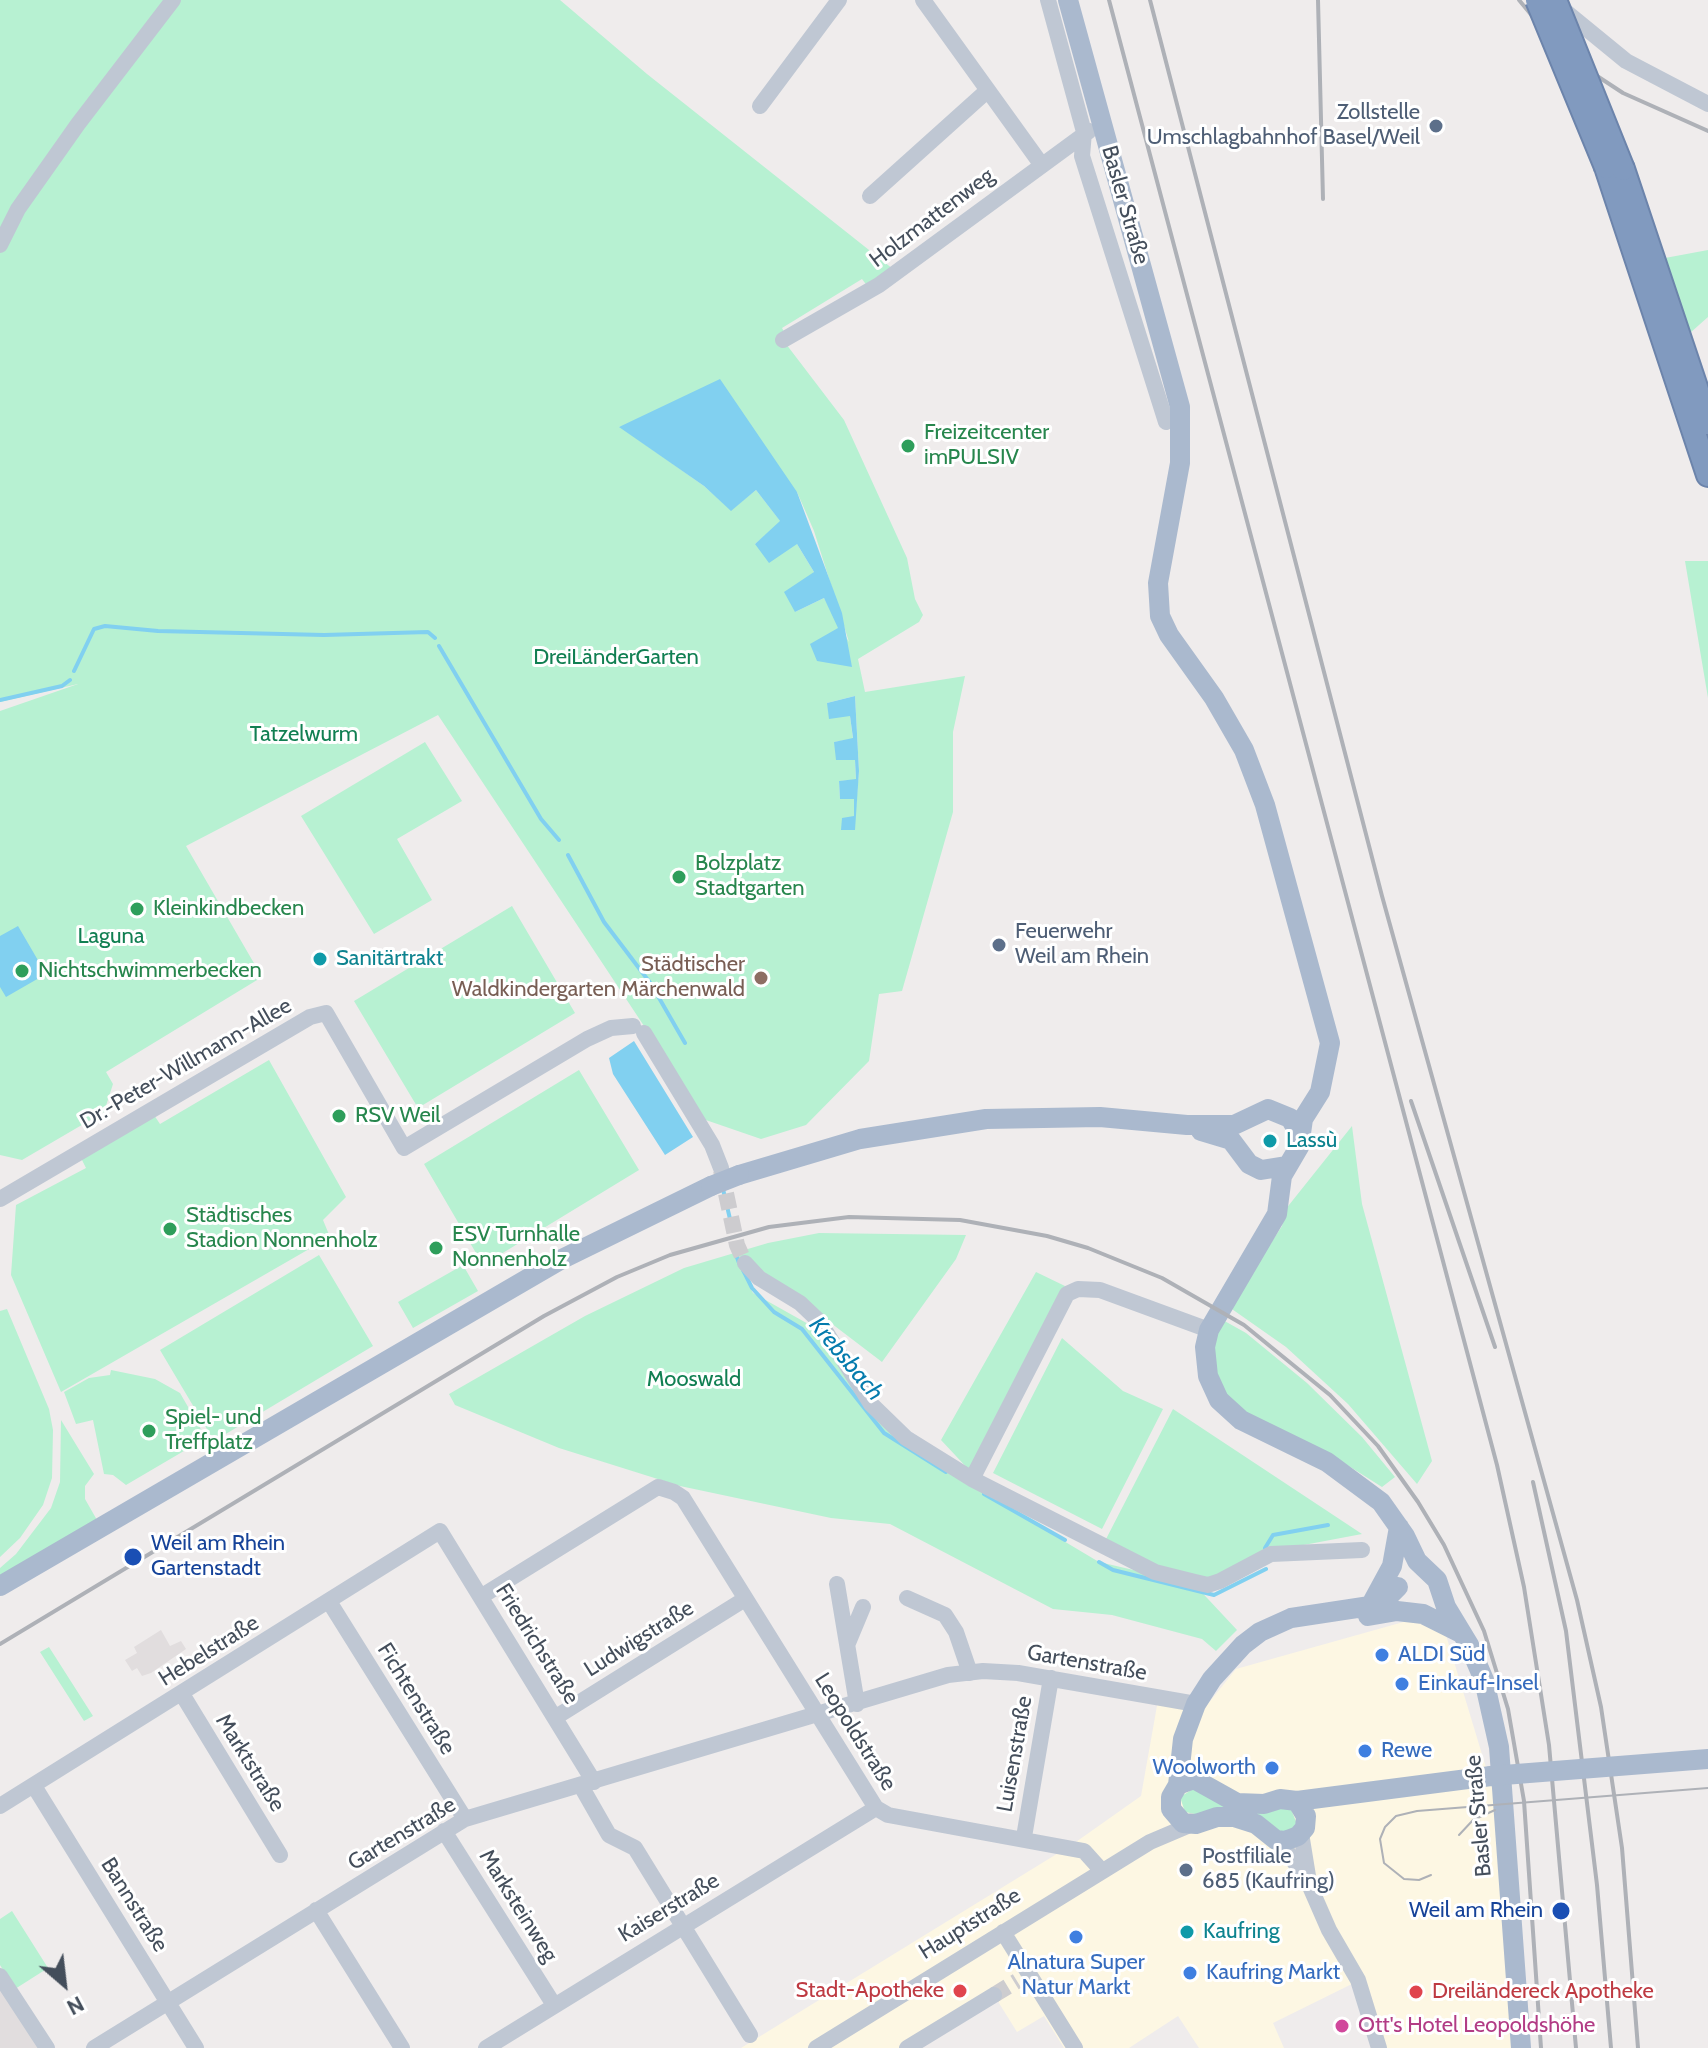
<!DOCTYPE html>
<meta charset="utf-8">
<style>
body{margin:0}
#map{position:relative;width:1708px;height:2048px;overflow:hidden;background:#efecec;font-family:Cabin,sans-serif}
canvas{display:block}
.north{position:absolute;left:24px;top:1944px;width:80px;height:80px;-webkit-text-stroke:6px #fff;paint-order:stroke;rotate:152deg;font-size:22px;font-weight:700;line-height:32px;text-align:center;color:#444e5b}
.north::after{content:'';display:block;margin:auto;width:28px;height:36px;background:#444e5b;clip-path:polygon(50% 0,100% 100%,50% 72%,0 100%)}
</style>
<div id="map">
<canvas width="1708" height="2048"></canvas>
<div class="north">N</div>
</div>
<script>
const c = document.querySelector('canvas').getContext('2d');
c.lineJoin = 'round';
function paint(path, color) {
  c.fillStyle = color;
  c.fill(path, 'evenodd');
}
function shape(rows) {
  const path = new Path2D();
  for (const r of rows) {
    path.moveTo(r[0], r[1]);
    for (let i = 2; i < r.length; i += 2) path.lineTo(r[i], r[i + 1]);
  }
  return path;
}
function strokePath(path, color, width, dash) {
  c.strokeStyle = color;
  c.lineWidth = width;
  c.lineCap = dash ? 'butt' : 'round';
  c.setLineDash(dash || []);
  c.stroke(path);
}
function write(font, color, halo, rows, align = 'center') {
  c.font = font + ' Cabin,sans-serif';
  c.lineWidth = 6;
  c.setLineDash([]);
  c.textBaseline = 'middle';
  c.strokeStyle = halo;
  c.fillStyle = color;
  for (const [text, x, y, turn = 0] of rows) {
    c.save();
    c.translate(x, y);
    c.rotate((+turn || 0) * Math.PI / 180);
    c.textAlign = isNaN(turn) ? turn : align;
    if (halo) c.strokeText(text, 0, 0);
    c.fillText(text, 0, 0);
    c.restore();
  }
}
paint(shape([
 [1439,1612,1494,1794,1515,2048,1379,2048,1358,1981,1273,2023,1284,2048,1199,2048,1178,2016,1129,2048,1064,2048,1044,2016,1017,2032,994,1995,907,2048,741,2048,1073,1844,1141,1796,1158,1700,1203,1710,1236,1669]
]), '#fdf7e3');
paint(shape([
 [161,1630,170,1646,181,1641,186,1649,151,1673,142,1676,137,1668,132,1671,125,1660,137,1653,134,1647],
 [0,1981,41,2048,0,2048]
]), '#e1ddde');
paint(shape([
 [0,0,560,0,647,74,893,269,868,287,862,279,782,328,787,337,783,340,844,420,907,558,915,599,923,615,919,622,858,659,865,692,965,676,953,732,953,812,902,991,879,994,869,1061,806,1125,761,1139,700,1118,646,1029,438,715,186,846,262,977,106,1072,113,1084,104,1112,22,1160,0,1155,0,711,78,684,0,702],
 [619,426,797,492,814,531,849,642,824,598,795,612,814,572,797,544,755,544,781,522,756,490,731,510,704,486],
 [855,696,859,771,854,830,854,798,840,799,839,781,856,780,855,759,834,742,853,739,850,716,827,703],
 [1708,250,1708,317,1690,333,1665,258],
 [1685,561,1708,561,1708,698],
 [425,742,462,801,397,839,432,900,374,934,301,816],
 [512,906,575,1013,418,1108,354,1001],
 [269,1060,346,1197,323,1220,330,1237,61,1392,11,1275,16,1205,86,1168,81,1158,154,1115,160,1124],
 [579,1070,639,1170,483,1265,424,1164],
 [1352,1126,1362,1204,1432,1461,1417,1484,1348,1404,1286,1347,1229,1307,1282,1226,1285,1210],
 [819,1233,966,1235,956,1259,882,1362,760,1269,750,1269,743,1274,753,1293,810,1325,865,1403,946,1471,1099,1562,1194,1584,1237,1630,1216,1651,1202,1639,1112,1615,1053,1609,890,1524,831,1518,680,1486,559,1448,455,1405,449,1394,585,1316,684,1268,768,1243],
 [319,1255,373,1346,214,1441,160,1350],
 [463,1265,478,1291,413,1328,398,1302],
 [1036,1272,1065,1286,970,1471,941,1440],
 [7,1309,49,1409,53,1430,52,1478,43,1505,20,1538,0,1557,0,1311],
 [1221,1319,1246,1333,1307,1383,1362,1437,1395,1477,1382,1487,1336,1458,1250,1416,1230,1400,1213,1370,1211,1350],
 [1062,1338,1123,1391,1163,1409,1102,1529,993,1473],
 [111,1370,155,1379,180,1393,206,1438,126,1485,113,1475,104,1474,93,1420,76,1424,64,1392,89,1378,110,1375],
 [1173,1409,1362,1534,1272,1551,1208,1585,1154,1566,1105,1541],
 [61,1420,94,1474,85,1486,85,1499,97,1520,0,1576,0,1568,16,1554,51,1508,60,1482],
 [49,1647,93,1716,84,1721,40,1652],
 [1193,1789,1291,1809,1297,1824,1290,1831,1282,1832,1185,1812,1180,1797],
 [12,1911,48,1968,15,1989,0,1965,0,1919]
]), '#b7f1d2');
paint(shape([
 [720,379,797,492,842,613,852,667,817,661,810,644,838,628,824,598,795,612,784,592,814,572,797,544,769,563,755,544,780,521,756,490,731,511,704,486,619,427],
 [855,696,859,771,855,830,841,830,842,818,854,816,854,799,840,799,839,781,856,779,855,760,836,760,834,742,853,738,850,716,829,719,827,703],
 [18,926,46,974,6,997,0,987,0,936],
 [634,1041,693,1137,665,1155,613,1074,609,1058]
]), '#81d0f0');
strokePath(shape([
 [439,646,541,819,559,840],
 [74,671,94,629,105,626,158,631,324,635,428,632,435,638],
 [0,700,62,686,70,680],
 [568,855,604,922,651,984,685,1043],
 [723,1189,730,1219],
 [733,1246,739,1263],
 [743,1270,752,1288,774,1312,802,1329,884,1433,946,1472],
 [984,1494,1065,1540],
 [1265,1548,1273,1535,1328,1525],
 [1099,1562,1113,1570,1214,1595,1266,1569]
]), '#81d0f0', 4);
strokePath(shape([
 [721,1170,737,1245,745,1263],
 [994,1995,1017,1981]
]), '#cdcccf', 16, [16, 8]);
const highway = shape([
 [1606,167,1708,475],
 [1623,169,1708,423]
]);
strokePath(highway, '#6c84ab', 26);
strokePath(shape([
 [923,0,1041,164],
 [1048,0,1084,132,1082,156,1166,422],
 [1560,7,1626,61,1708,104],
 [760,106,839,0],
 [870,196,988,90],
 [0,245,18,209,78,124,173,0],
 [783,340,879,285,1089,131],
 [644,1033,712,1145,721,1168],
 [0,1199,310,1017,326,1013,404,1148,587,1039,611,1028,633,1026],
 [745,1263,759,1278,800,1303,819,1321,871,1404,906,1438,972,1479,1067,1294,1078,1289,1100,1290,1209,1330],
 [972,1479,1155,1572,1195,1582,1208,1585,1220,1581,1271,1554,1362,1550],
 [837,1584,857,1704],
 [482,1596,658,1487,674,1492,683,1498,876,1808,888,1815,1084,1851,1102,1871],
 [907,1598,945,1615,956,1632,970,1673],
 [330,1603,465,1819],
 [848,1643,863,1607],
 [182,1694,280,1855],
 [556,1717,745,1599],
 [34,1786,196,2048],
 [581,1786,609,1835,635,1848,750,2035],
 [0,1806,440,1531,594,1782],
 [444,1831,554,2005],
 [1301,1833,1308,1876],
 [1024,1837,1051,1678],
 [1280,1841,1308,1882,1329,1930,1358,1980,1379,2048],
 [316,1910,402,2048],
 [1003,1932,1075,2048],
 [0,1976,47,2048],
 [94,2048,465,1819,948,1675,983,1671,1018,1673,1196,1704],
 [486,2048,876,1808],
 [816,2048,1150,1842,1190,1825],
 [907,2048,994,1995]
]), '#bfc7d3', 16);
strokePath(shape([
 [1068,0,1180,407,1180,463,1158,583,1160,616,1169,635,1214,698,1244,750,1265,805,1330,1043,1320,1092,1303,1119,1299,1147,1282,1176,1277,1214,1209,1330,1205,1347,1208,1376,1219,1400,1241,1420,1327,1462,1381,1502,1405,1536,1417,1561,1437,1580,1446,1607,1469,1645,1484,1680,1499,1747,1521,2048],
 [1201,1131,1231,1140,1249,1164,1261,1170,1286,1166],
 [739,1175,860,1139,986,1119,1100,1117,1187,1125,1234,1125,1268,1109,1290,1118,1298,1131],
 [0,1586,560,1260,711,1186],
 [1373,1601,1392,1566,1399,1527],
 [1368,1616,1397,1611,1423,1614,1459,1632],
 [1194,1779,1237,1803,1264,1804,1280,1799,1297,1801,1306,1816,1305,1828,1298,1836,1285,1841,1276,1840,1256,1824,1234,1817,1217,1817,1196,1824,1183,1823,1171,1809,1171,1797,1178,1785,1194,1779],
 [1178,1785,1183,1739,1196,1704,1212,1679,1243,1645,1260,1632,1291,1618,1370,1606,1385,1600,1398,1587],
 [1297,1801,1491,1776]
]), '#aab9ce', 20);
strokePath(highway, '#819abf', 22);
strokePath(shape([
 [1459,1835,1473,1820,1495,1810],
 [1431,1875,1419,1880,1404,1879,1384,1863,1380,1839,1385,1827,1396,1816,1417,1811,1708,1788]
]), '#aeb1b7', 2);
strokePath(shape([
 [1109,0,1497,1465,1524,1587,1549,1745,1576,2048],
 [1150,0,1382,896,1577,1600,1601,1707,1622,1848,1638,2048],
 [1318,0,1323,199],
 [1519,0,1552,40,1591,72,1623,93,1708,131],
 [1411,1101,1495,1347],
 [1533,1482,1566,1631,1597,1885,1611,2048],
 [0,1644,544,1316,617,1277,670,1255,769,1227,849,1217,960,1220,1047,1236,1088,1248,1162,1278,1244,1325,1330,1395,1378,1446,1418,1502,1444,1545,1484,1631,1508,1709,1524,1801,1541,2048]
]), '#aeb1b7', 4);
const highwayBridge = shape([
 [1537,0,1606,167],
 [1555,0,1623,169]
]);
strokePath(highwayBridge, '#6c84ab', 26, []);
strokePath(shape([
 [711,1186,739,1175],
 [1491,1776,1708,1759]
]), '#aab9ce', 20);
strokePath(highwayBridge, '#819abf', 22);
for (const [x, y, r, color] of [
 [1436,126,8,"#5c6f8a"],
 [908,446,8,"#2e9e5b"],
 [679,877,8,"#2e9e5b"],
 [137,909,8,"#2e9e5b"],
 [999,945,8,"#5c6f8a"],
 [320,959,8,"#0f9aa8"],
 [22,971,8,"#2e9e5b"],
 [761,978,8,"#8d6e63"],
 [339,1116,8,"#2e9e5b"],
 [1270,1141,8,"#0f9aa8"],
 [170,1229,8,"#2e9e5b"],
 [436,1248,8,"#2e9e5b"],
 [149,1431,8,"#2e9e5b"],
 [133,1557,10,"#1a4fb4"],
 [1382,1655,8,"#3f7fe0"],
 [1402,1684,8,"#3f7fe0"],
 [1365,1751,8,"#3f7fe0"],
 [1272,1768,8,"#3f7fe0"],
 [1186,1870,8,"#5c6f8a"],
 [1561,1911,10,"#1a4fb4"],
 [1187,1932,8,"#0f9aa8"],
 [1076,1937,8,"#3f7fe0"],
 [1190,1973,8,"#3f7fe0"],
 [960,1991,8,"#e0444e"],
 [1416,1992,8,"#e0444e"],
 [1342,2026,8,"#d1479c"]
]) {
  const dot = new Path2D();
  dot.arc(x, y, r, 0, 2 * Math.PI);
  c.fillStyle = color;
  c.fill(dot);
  strokePath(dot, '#fff', 3);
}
write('22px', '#4e5e75', '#fff', [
 ["Zollstelle",1420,113,"right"],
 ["Umschlagbahnhof Basel/Weil",1420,138,"right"],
 ["Feuerwehr",1015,932],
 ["Weil am Rhein",1015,957],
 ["Postfiliale",1202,1857],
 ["685 (Kaufring)",1202,1882]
], 'left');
write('22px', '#444e5b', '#fff', [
 ["Basler Straße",1125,205,74],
 ["Holzmattenweg",932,218,-37],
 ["Dr.-Peter-Willmann-Allee",186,1064,-30],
 ["Ludwigstraße",639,1639,-32],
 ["Friedrichstraße",537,1644,58],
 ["Hebelstraße",209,1651,-32],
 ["Gartenstraße",1087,1663,10],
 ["Fichtenstraße",416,1699,58],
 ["Leopoldstraße",855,1732,58],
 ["Luisenstraße",1015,1754,-80],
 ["Marktstraße",250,1763,58],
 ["Basler Straße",1479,1816,-95],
 ["Gartenstraße",402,1834,-31],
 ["Bannstraße",134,1905,58],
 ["Marksteinweg",518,1906,58],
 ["Kaiserstraße",669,1908,-31],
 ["Hauptstraße",970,1924,-32]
]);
write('22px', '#27864d', '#fff', [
 ["Freizeitcenter",924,433],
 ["imPULSIV",924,458],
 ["Bolzplatz",695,864],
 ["Stadtgarten",695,889],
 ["Kleinkindbecken",153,909],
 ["Nichtschwimmerbecken",38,971],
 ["RSV Weil",355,1116],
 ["Städtisches",186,1216],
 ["Stadion Nonnenholz",186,1241],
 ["ESV Turnhalle",452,1235],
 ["Nonnenholz",452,1260],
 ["Spiel- und",165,1418],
 ["Treffplatz",165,1443]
], 'left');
write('22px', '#117f52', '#fff', [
 ["DreiLänderGarten",616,658],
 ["Tatzelwurm",304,735],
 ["Laguna",111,937],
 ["Mooswald",694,1380]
]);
write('22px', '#0d838f', '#fff', [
 ["Sanitärtrakt",336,959],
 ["Lassù",1286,1141],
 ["Kaufring",1203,1932]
], 'left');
write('22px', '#785e54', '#fff', [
 ["Städtischer",745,965],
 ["Waldkindergarten Märchenwald",745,990]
], 'right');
write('22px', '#164399', '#fff', [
 ["Weil am Rhein",151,1544],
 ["Gartenstadt",151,1569],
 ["Weil am Rhein",1543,1911,"right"]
], 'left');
write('22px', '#366cbe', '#fff', [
 ["ALDI Süd",1398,1655],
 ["Einkauf-Insel",1418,1684],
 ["Rewe",1381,1751],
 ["Woolworth",1256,1768,"right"],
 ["Alnatura Super",1076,1963,"center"],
 ["Natur Markt",1076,1988,"center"],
 ["Kaufring Markt",1206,1973]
], 'left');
write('22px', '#be3a42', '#fff', [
 ["Stadt-Apotheke",944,1991],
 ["Dreiländereck Apotheke",1432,1992,"left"]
], 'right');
write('22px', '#b23c85', '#fff', [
 ["Ott's Hotel Leopoldshöhe",1358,2026]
], 'left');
write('italic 24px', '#047bad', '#fff', [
 ["Krebsbach",846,1359,50]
]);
</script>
